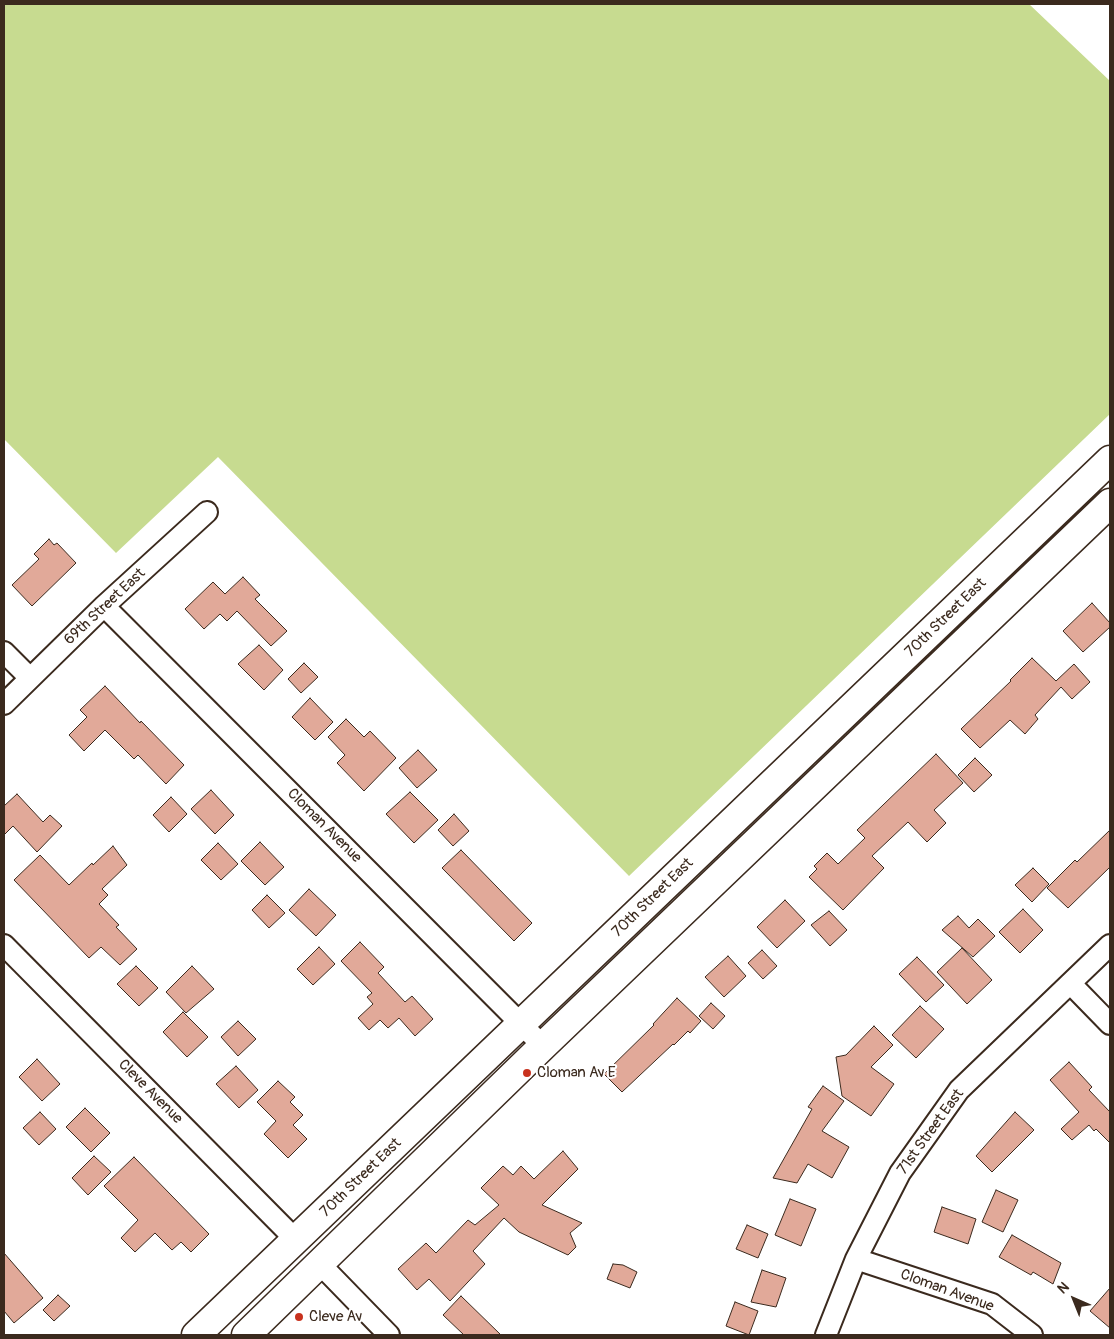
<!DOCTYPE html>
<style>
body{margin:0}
#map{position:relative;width:1114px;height:1339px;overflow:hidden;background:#fff;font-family:Pangolin,sans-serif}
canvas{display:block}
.frame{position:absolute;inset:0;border:5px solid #3b2a1e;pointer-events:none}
.north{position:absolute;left:1049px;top:1274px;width:50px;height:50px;-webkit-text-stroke:4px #fff;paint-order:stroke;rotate:316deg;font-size:14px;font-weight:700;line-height:20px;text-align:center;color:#3b2a1e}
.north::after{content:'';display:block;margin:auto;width:18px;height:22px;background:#3b2a1e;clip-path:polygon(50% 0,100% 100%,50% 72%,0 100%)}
</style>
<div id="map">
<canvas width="1114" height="1339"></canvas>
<div class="frame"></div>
<div class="north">N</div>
</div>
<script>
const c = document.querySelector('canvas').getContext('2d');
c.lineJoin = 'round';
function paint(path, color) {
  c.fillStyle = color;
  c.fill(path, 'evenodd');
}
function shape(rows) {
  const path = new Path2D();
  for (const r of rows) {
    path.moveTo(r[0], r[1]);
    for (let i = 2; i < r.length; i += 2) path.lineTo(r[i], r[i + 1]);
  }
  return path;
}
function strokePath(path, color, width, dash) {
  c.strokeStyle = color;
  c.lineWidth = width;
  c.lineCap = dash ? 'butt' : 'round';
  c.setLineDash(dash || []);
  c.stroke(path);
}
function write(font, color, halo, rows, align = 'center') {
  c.font = font + ' Pangolin,sans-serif';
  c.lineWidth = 4;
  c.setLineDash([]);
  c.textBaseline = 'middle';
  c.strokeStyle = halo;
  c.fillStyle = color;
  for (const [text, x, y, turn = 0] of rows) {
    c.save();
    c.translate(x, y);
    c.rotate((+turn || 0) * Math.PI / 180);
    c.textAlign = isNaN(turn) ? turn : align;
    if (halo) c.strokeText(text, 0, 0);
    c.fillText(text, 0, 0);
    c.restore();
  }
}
paint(shape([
 [4,4,679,4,681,5,683,4,1029,4,1110,81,1110,414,629,876,218,457,116,553,4,439]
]), '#c7db90');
const building = shape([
 [49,539,54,545,57,543,76,563,32,606,12,585,39,559,34,554,49,539],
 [243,577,260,595,255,599,287,631,271,646,237,611,227,621,220,614,204,629,185,609,213,582,225,594,243,577],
 [1092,603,1110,623,1110,627,1083,652,1063,631,1092,603],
 [259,645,283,670,264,690,238,664,259,645],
 [1032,658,1056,681,1074,664,1090,682,1072,699,1061,687,1035,715,1038,719,1025,734,1010,720,980,748,961,729,1011,681,1010,680,1032,658],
 [304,663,318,677,301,693,288,679,304,663],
 [105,686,140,723,141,721,184,765,166,784,138,755,134,759,105,730,84,751,69,735,87,717,80,710,105,686],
 [310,698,333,722,315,740,292,717,310,698],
 [346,719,364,737,370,731,396,758,364,791,337,763,345,755,328,737,346,719],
 [418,750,437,770,417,788,399,768,418,750],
 [936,754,963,783,934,810,946,823,927,842,908,822,872,856,884,868,843,910,809,877,817,869,814,866,827,853,838,864,865,838,857,830,936,754],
 [975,758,992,775,974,792,958,775,975,758],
 [211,790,234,815,215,834,191,809,211,790],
 [410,792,438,820,414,843,386,814,410,792],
 [17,794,43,822,50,815,62,826,37,852,13,826,4,835,4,806,17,794],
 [171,797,187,814,169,832,153,815,171,797],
 [454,814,469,831,453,846,438,830,454,814],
 [1110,830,1110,867,1068,908,1047,888,1075,860,1077,862,1110,830],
 [260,842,284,867,265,885,241,861,260,842],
 [218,843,238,864,221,880,201,860,218,843],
 [113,846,127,865,102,889,108,895,99,904,119,925,116,927,137,949,120,965,101,947,89,958,14,880,40,855,69,885,92,863,93,865,113,846],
 [461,850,532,923,514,941,442,868,461,850],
 [1033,868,1049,884,1032,902,1015,885,1033,868],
 [309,889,336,915,316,936,289,910,309,889],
 [267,895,285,913,269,928,252,910,267,895],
 [785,900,805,921,777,948,757,927,785,900],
 [1023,909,1043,930,1020,953,999,932,1023,909],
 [829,911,847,930,830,946,811,925,829,911],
 [958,916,969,928,978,919,995,936,973,957,942,930,958,916],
 [360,942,384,967,378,973,405,1002,412,996,433,1019,415,1036,399,1018,388,1028,380,1020,369,1030,358,1018,373,1004,367,997,372,993,341,961,360,942],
 [319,947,335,964,313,985,297,969,319,947],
 [962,948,992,980,967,1004,937,972,962,948],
 [762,950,777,966,763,979,748,963,762,950],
 [728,956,746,976,724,997,705,977,728,956],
 [917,957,944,985,926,1002,899,974,917,957],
 [136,966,158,988,139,1006,117,984,136,966],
 [192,966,214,989,186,1013,166,992,192,966],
 [677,998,701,1021,690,1033,688,1031,674,1045,673,1044,622,1092,604,1074,654,1025,653,1024,677,998],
 [711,1003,725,1016,713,1029,699,1016,711,1003],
 [920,1006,944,1029,916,1058,892,1035,920,1006],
 [183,1012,208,1037,187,1057,163,1032,183,1012],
 [238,1021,256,1039,238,1056,221,1037,238,1021],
 [874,1026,893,1045,871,1067,894,1084,871,1116,842,1096,836,1057,846,1055,874,1026],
 [37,1059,60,1084,42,1101,19,1077,37,1059],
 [1069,1062,1092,1087,1089,1090,1110,1112,1110,1143,1096,1129,1094,1131,1089,1125,1072,1140,1061,1129,1079,1112,1050,1080,1069,1062],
 [236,1066,258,1090,239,1108,216,1084,236,1066],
 [278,1081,295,1097,290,1102,303,1115,293,1125,307,1139,288,1158,264,1134,276,1121,257,1102,278,1081],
 [823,1086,844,1101,822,1131,849,1147,832,1178,808,1164,797,1183,773,1178,812,1109,808,1107,823,1086],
 [85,1108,110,1133,91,1152,66,1127,85,1108],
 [40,1112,56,1129,39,1145,23,1128,40,1112],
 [1015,1112,1034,1130,992,1172,976,1156,1015,1112],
 [563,1151,578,1169,542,1205,582,1223,570,1233,576,1247,568,1255,519,1232,504,1218,473,1251,485,1264,450,1301,429,1279,417,1290,398,1269,426,1243,436,1253,468,1220,475,1225,499,1205,481,1188,503,1166,513,1175,521,1166,534,1179,563,1151],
 [94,1156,111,1172,88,1195,72,1178,94,1156],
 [134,1157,209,1234,191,1252,181,1242,172,1250,155,1233,135,1252,121,1238,138,1220,104,1186,134,1157],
 [996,1190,1018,1200,1003,1232,982,1222,996,1190],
 [790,1199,816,1209,801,1246,775,1235,790,1199],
 [942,1207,976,1219,968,1244,934,1232,942,1207],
 [747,1225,768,1234,758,1258,736,1249,747,1225],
 [1012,1235,1061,1263,1053,1284,1033,1272,1031,1275,999,1257,1012,1235],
 [4,1253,43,1298,14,1323,4,1311,4,1253],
 [613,1264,623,1265,637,1272,630,1288,607,1279,613,1264],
 [762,1270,786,1278,776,1307,751,1302,762,1270],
 [1110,1288,1110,1328,1090,1311,1110,1288],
 [58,1295,70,1306,54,1321,43,1310,58,1295],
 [461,1296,501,1335,464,1335,443,1315,461,1296],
 [735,1302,758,1311,749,1335,726,1326,735,1302]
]);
paint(building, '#e1a999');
strokePath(building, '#3b2a1e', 1);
const minor = shape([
 [104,606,543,1046],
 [4,652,30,678],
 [4,704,104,606,207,512],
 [4,945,296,1240],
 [1071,984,1110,1024],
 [856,1259,992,1304,1032,1335],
 [319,1263,389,1335],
 [826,1335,856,1259,900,1173,959,1090,1110,945]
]);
const secondary = shape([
 [196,1335,1110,460],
 [246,1335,543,1046,1110,503]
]);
strokePath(minor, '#3b2a1e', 24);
strokePath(secondary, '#3b2a1e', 31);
strokePath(minor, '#fff', 20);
strokePath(secondary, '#fff', 28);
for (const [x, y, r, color] of [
 [527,1073,5,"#c8321e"],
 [299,1317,5,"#c8321e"]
]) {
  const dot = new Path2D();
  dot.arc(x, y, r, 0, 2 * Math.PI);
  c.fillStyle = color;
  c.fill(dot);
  strokePath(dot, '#fff', 2);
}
write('15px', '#3b2a1e', '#fff', [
 ["69th Street East",105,607,-43],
 ["70th Street East",946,618,-44],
 ["Cloman Avenue",324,826,45],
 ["70th Street East",653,898,-44],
 ["Cleve Avenue",150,1092,45],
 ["71st Street East",931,1132,-54],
 ["70th Street East",361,1178,-44],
 ["Cloman Avenue",947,1291,20]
]);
write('15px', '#3b2a1e', '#fff', [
 ["Cloman Av E",537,1073],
 ["Cleve Av",309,1317]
], 'left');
</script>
